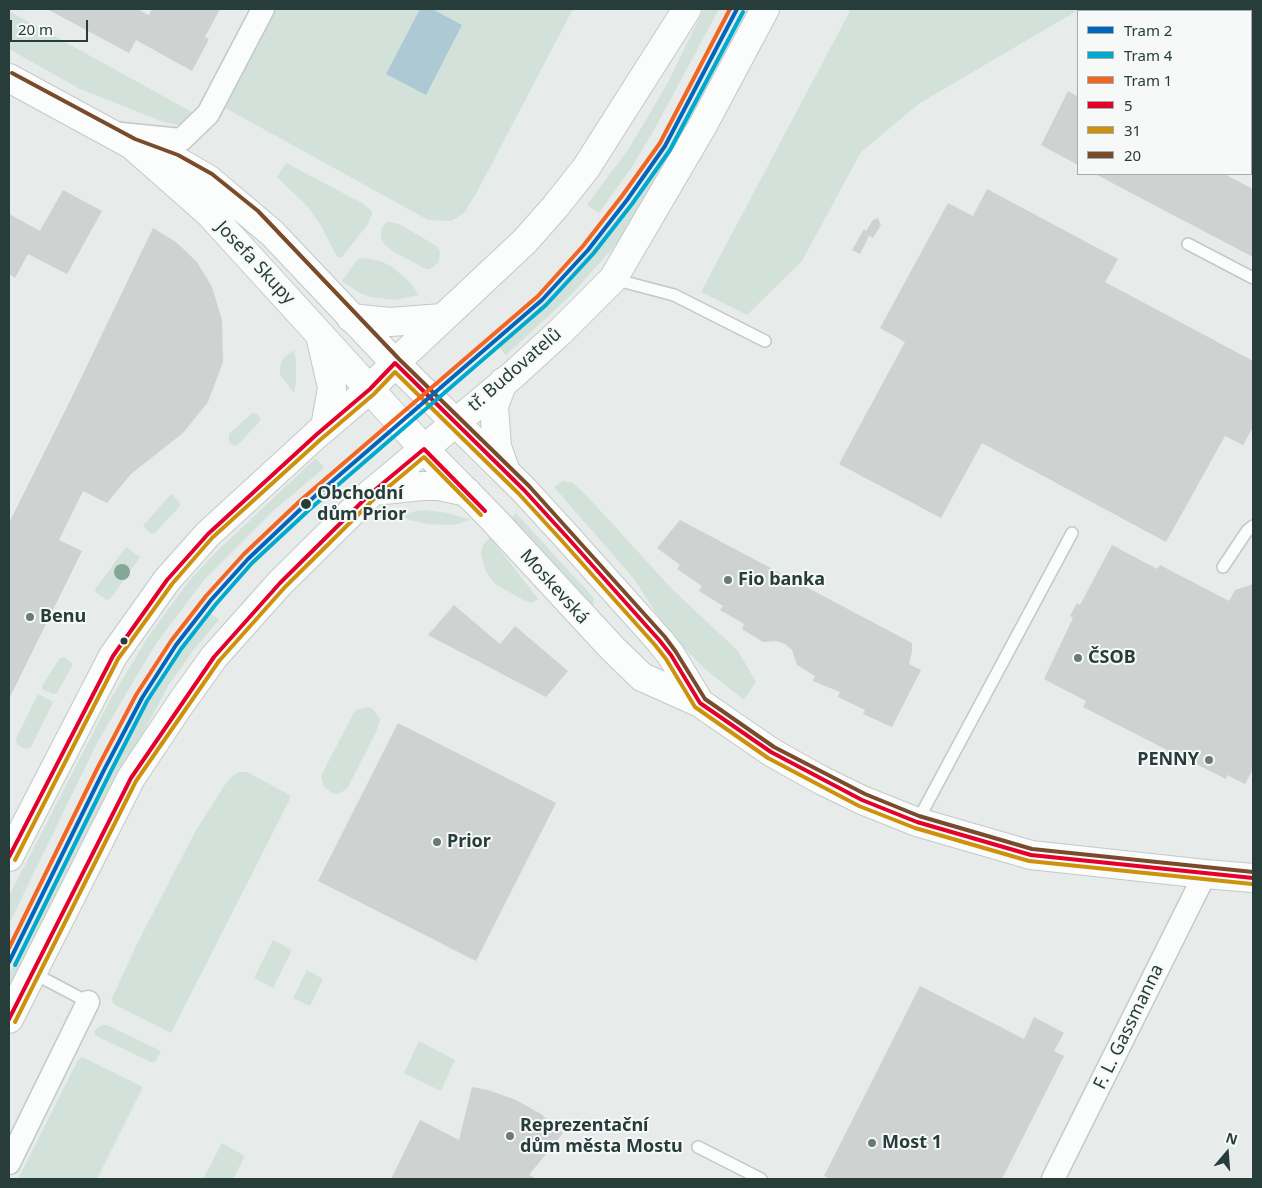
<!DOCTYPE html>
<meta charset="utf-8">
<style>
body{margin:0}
#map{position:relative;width:1262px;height:1188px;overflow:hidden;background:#e7ebea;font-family:"Noto Sans",sans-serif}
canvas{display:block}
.frame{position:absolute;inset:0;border:10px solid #263d3a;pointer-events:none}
.legend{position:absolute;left:1077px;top:10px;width:175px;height:165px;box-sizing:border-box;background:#f6f9f8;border:1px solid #a3aeac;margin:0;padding:6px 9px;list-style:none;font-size:15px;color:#263d3a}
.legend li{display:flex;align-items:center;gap:10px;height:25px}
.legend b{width:25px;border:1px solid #a3aeac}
.north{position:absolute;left:1202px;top:1128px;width:50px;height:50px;-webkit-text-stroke:4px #f6f9f8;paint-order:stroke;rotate:18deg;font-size:14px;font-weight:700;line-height:20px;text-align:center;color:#263d3a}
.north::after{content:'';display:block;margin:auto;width:18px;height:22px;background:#263d3a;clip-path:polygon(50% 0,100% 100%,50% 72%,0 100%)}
.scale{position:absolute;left:10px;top:20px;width:78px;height:22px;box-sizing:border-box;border:2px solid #263d3a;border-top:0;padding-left:6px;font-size:15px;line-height:18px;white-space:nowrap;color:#263d3a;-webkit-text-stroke:4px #f6f9f8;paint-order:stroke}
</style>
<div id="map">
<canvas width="1262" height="1188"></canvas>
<div class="frame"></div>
<ul class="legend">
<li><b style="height:6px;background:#0065bd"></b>Tram 2</li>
<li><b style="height:6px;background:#00a9ce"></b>Tram 4</li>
<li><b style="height:6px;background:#f26522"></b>Tram 1</li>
<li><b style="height:6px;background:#e4002b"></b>5</li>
<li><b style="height:6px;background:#cd910c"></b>31</li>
<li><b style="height:6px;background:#7a4b2a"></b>20</li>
</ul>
<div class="north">N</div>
<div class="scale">20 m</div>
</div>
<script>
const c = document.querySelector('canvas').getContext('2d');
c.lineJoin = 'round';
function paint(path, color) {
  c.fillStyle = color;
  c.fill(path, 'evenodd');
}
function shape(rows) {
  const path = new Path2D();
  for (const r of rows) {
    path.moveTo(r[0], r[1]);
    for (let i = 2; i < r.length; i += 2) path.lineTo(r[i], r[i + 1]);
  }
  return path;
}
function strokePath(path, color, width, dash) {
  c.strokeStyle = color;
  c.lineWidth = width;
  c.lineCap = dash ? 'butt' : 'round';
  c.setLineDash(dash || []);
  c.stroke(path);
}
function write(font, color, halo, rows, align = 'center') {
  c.font = font + ' "Noto Sans",sans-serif';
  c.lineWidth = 4;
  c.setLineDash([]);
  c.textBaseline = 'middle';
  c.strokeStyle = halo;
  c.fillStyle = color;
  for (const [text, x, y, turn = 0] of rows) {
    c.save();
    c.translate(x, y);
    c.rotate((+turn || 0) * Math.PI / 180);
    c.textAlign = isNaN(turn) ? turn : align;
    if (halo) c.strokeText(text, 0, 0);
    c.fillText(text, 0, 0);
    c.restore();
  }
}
paint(shape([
 [271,9,573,9,477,192,464,213,451,221,428,220,220,105],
 [704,9,719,9,654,130,632,167,599,213,587,205,629,148,643,125,668,82],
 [743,9,758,9,627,232,572,294,506,355,498,346,541,305,571,274,638,194,671,142],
 [851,9,1080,9,920,103,861,152,802,261,747,315,701,292],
 [9,11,199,116,179,125,164,122,80,89,9,49],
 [286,163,362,203,371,210,372,214,368,224,342,257,337,257,335,253,320,224,308,207,277,177],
 [389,222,399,224,438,247,440,252,439,262,430,269,426,269,392,251,384,244,381,239,381,233,382,227,386,223],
 [363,258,380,261,391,266,410,282,419,295,395,300,370,297,358,292,342,281,358,259],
 [294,350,296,360,296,382,294,393,280,375,280,368,281,362,285,357],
 [256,413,261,419,259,422,237,446,232,445,229,441,229,434,251,414],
 [316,458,324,468,273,511,204,580,155,645,97,743,9,924,9,896,110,700,148,637,189,581,216,552],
 [563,481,573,483,586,495,672,589,738,651,756,682,744,700,705,669,670,634,634,579,554,487],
 [171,494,179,501,180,506,155,533,151,534,143,526],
 [425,510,448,513,470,520,454,525,428,524,409,520,403,515,416,511],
 [516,513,593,597,594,604,589,607,510,519],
 [490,537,538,599,534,602,531,603,525,601,495,584,486,572,481,555,483,545],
 [126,547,140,557,111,598,107,600,95,592,96,588],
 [209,612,219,620,192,652,168,686,137,744,9,991,9,974,114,762,172,660,186,640],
 [65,657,72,663,72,666,57,693,53,694,42,689,42,686,60,658],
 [38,694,53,702,31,747,26,749,17,745,16,739],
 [368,707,373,709,380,719,377,730,347,789,338,794,332,793,324,787,321,776,352,716,356,710],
 [240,772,247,772,288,794,290,796,289,801,171,1033,115,1005,111,1000,138,942,195,832,224,786,232,776],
 [273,940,292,950,273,988,254,978],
 [307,970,323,979,310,1006,293,998],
 [102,1025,107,1025,161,1051,155,1062,151,1062,96,1036,94,1034,95,1030],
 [419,1041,455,1060,441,1091,404,1073],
 [82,1057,143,1087,97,1179,18,1179,78,1060],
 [222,1143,245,1156,233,1179,203,1179]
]), '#d2e2da');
paint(shape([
 [420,9,432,9,462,25,426,95,386,74]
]), '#adc9d4');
paint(shape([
 [47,9,137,9,149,15,152,9,220,9,205,37,209,39,192,71,136,40,129,53],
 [1251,25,1253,28,1253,91,1251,88],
 [1068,91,1078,97,1078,165,1041,145],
 [1095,174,1224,174,1253,189,1253,257],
 [987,189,1118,259,1105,282,1253,361,1253,427,1243,445,1225,436,1166,542,982,443,941,518,839,464,905,342,880,328,948,203,973,216],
 [63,190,102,211,67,274,28,254,15,278,9,274,9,214,40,231],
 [878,218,881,225,873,238,869,236,860,254,852,250,864,229,866,231,873,220],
 [153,228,176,242,197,262,212,287,222,320,223,362,208,402,183,433,131,474,107,503,83,491,59,540,82,551,9,699,9,523,70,401],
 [680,520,912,643,912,651,909,664,921,670,892,727,863,714,865,710,838,697,840,692,813,681,815,676,797,665,792,650,785,644,776,641,763,642,742,629,744,624,720,610,723,606,699,591,702,586,677,569,680,565,657,548],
 [1112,545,1157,569,1160,565,1229,601,1235,590,1253,584,1253,769,1245,784,1227,775,1226,779,1184,758,1182,762,1165,753,1167,750,1083,707,1086,701,1044,679,1073,618,1070,616,1077,603,1080,605],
 [454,605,500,644,515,626,568,671,546,697,428,635],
 [398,723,556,803,476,961,318,881],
 [920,986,1024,1039,1034,1017,1064,1033,1054,1051,1064,1056,1002,1179,831,1179,824,1176],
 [472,1087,488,1090,516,1100,541,1114,563,1133,529,1175,537,1179,391,1179,420,1120,459,1140]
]), '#ced2d1');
const lane = shape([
 [1251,157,1253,158],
 [1188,244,1253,278],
 [613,279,674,295,765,341],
 [1223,567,1247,531,1253,526],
 [917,822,1072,533],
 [33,973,88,1002],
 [698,1147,761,1179]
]);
const street = shape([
 [121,134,181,140,208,114,263,9],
 [9,1163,88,1002],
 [1053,1179,1205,874]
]);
const secondary = shape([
 [9,78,132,145,175,160,208,179,272,233,395,363,524,490,567,537,660,641,671,655,700,703],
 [132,145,210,214,424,449,492,518,613,649,642,677,700,703,771,752,821,780,862,800,917,822,1031,855,1205,874,1253,878],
 [351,318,390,322,442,318],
 [320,335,332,388,325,427],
 [503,382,494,406,497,447,505,469],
 [374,491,423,486,439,486,467,492],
 [9,857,113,656,167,580,208,534,316,435,370,389,395,363,525,241,555,207,586,168,687,9],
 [9,1019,131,778,181,703,214,657,280,583,370,494,514,374,560,332,613,279,702,127,765,9]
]);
strokePath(lane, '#c4c8c7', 14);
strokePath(street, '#c4c8c7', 25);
strokePath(secondary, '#c4c9c8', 30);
strokePath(lane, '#fbfcfc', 11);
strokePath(street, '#fbfcfc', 22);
strokePath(secondary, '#fbfcfc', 28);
strokePath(shape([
 [9,857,113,656,167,580,208,534,316,435,370,389,395,363,524,490,567,537,660,641,671,655,700,703,771,752,862,800,917,822,1031,855,1253,878],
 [9,1019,131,778,214,657,280,583,370,494,424,449,485,511]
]), '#e4002b', 4);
strokePath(shape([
 [15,860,118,659,172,584,212,538,320,440,374,394,395,372,519,494,562,541,655,645,666,659,695,707,768,758,859,806,915,828,1029,861,1252,884],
 [15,1022,136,781,219,661,285,587,374,499,424,457,481,515]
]), '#cd910c', 4);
strokePath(shape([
 [12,73,135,139,178,155,212,174,258,211,399,359,529,486,665,637,676,652,705,699,774,747,865,794,919,816,1032,849,1253,872]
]), '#7a4b2a', 4);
strokePath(shape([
 [9,962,104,770,142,698,176,645,211,600,248,559,306,504,542,300,588,250,627,200,665,146,737,9]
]), '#0065bd', 4);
strokePath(shape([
 [15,965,110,773,147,701,181,649,216,604,252,563,310,509,546,305,593,254,632,204,670,150,743,12]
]), '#00a9ce', 4);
strokePath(shape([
 [9,948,98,767,136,695,171,641,206,596,244,554,302,499,538,296,583,246,622,196,660,143,730,9]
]), '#f26522', 4);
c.fillStyle = '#85a798';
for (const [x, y] of [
 [122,572]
]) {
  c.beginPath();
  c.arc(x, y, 8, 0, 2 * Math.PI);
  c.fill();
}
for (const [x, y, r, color] of [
 [306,504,6,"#263d3a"],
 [728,580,5,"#6a7a78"],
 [30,617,5,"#6a7a78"],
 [124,641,4.5,"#263d3a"],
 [1078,658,5,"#6a7a78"],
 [1209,760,5,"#6a7a78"],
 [437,842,5,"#6a7a78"],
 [510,1136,5,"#6a7a78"],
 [872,1143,5,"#6a7a78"]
]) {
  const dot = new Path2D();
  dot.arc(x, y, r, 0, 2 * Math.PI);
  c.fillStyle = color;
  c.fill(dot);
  strokePath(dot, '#f6f9f8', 2);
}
write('18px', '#263d3a', '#f6f9f8', [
 ["Josefa Skupy",255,263,47],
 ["tř. Budovatelů",515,370,-41],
 ["Moskevská",554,587,48],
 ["F. L. Gassmanna",1129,1027,-64]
]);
write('bold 18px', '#263d3a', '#f6f9f8', [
 ["Obchodní",317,494],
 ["dům Prior",317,515]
], 'left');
write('bold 18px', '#263d3a', '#f6f9f8', [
 ["Fio banka",738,580],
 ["Benu",40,617],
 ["ČSOB",1088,658],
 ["PENNY",1199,760,"right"],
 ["Prior",447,842],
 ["Reprezentační",520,1126],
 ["dům města Mostu",520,1147],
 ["Most 1",882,1143]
], 'left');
</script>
